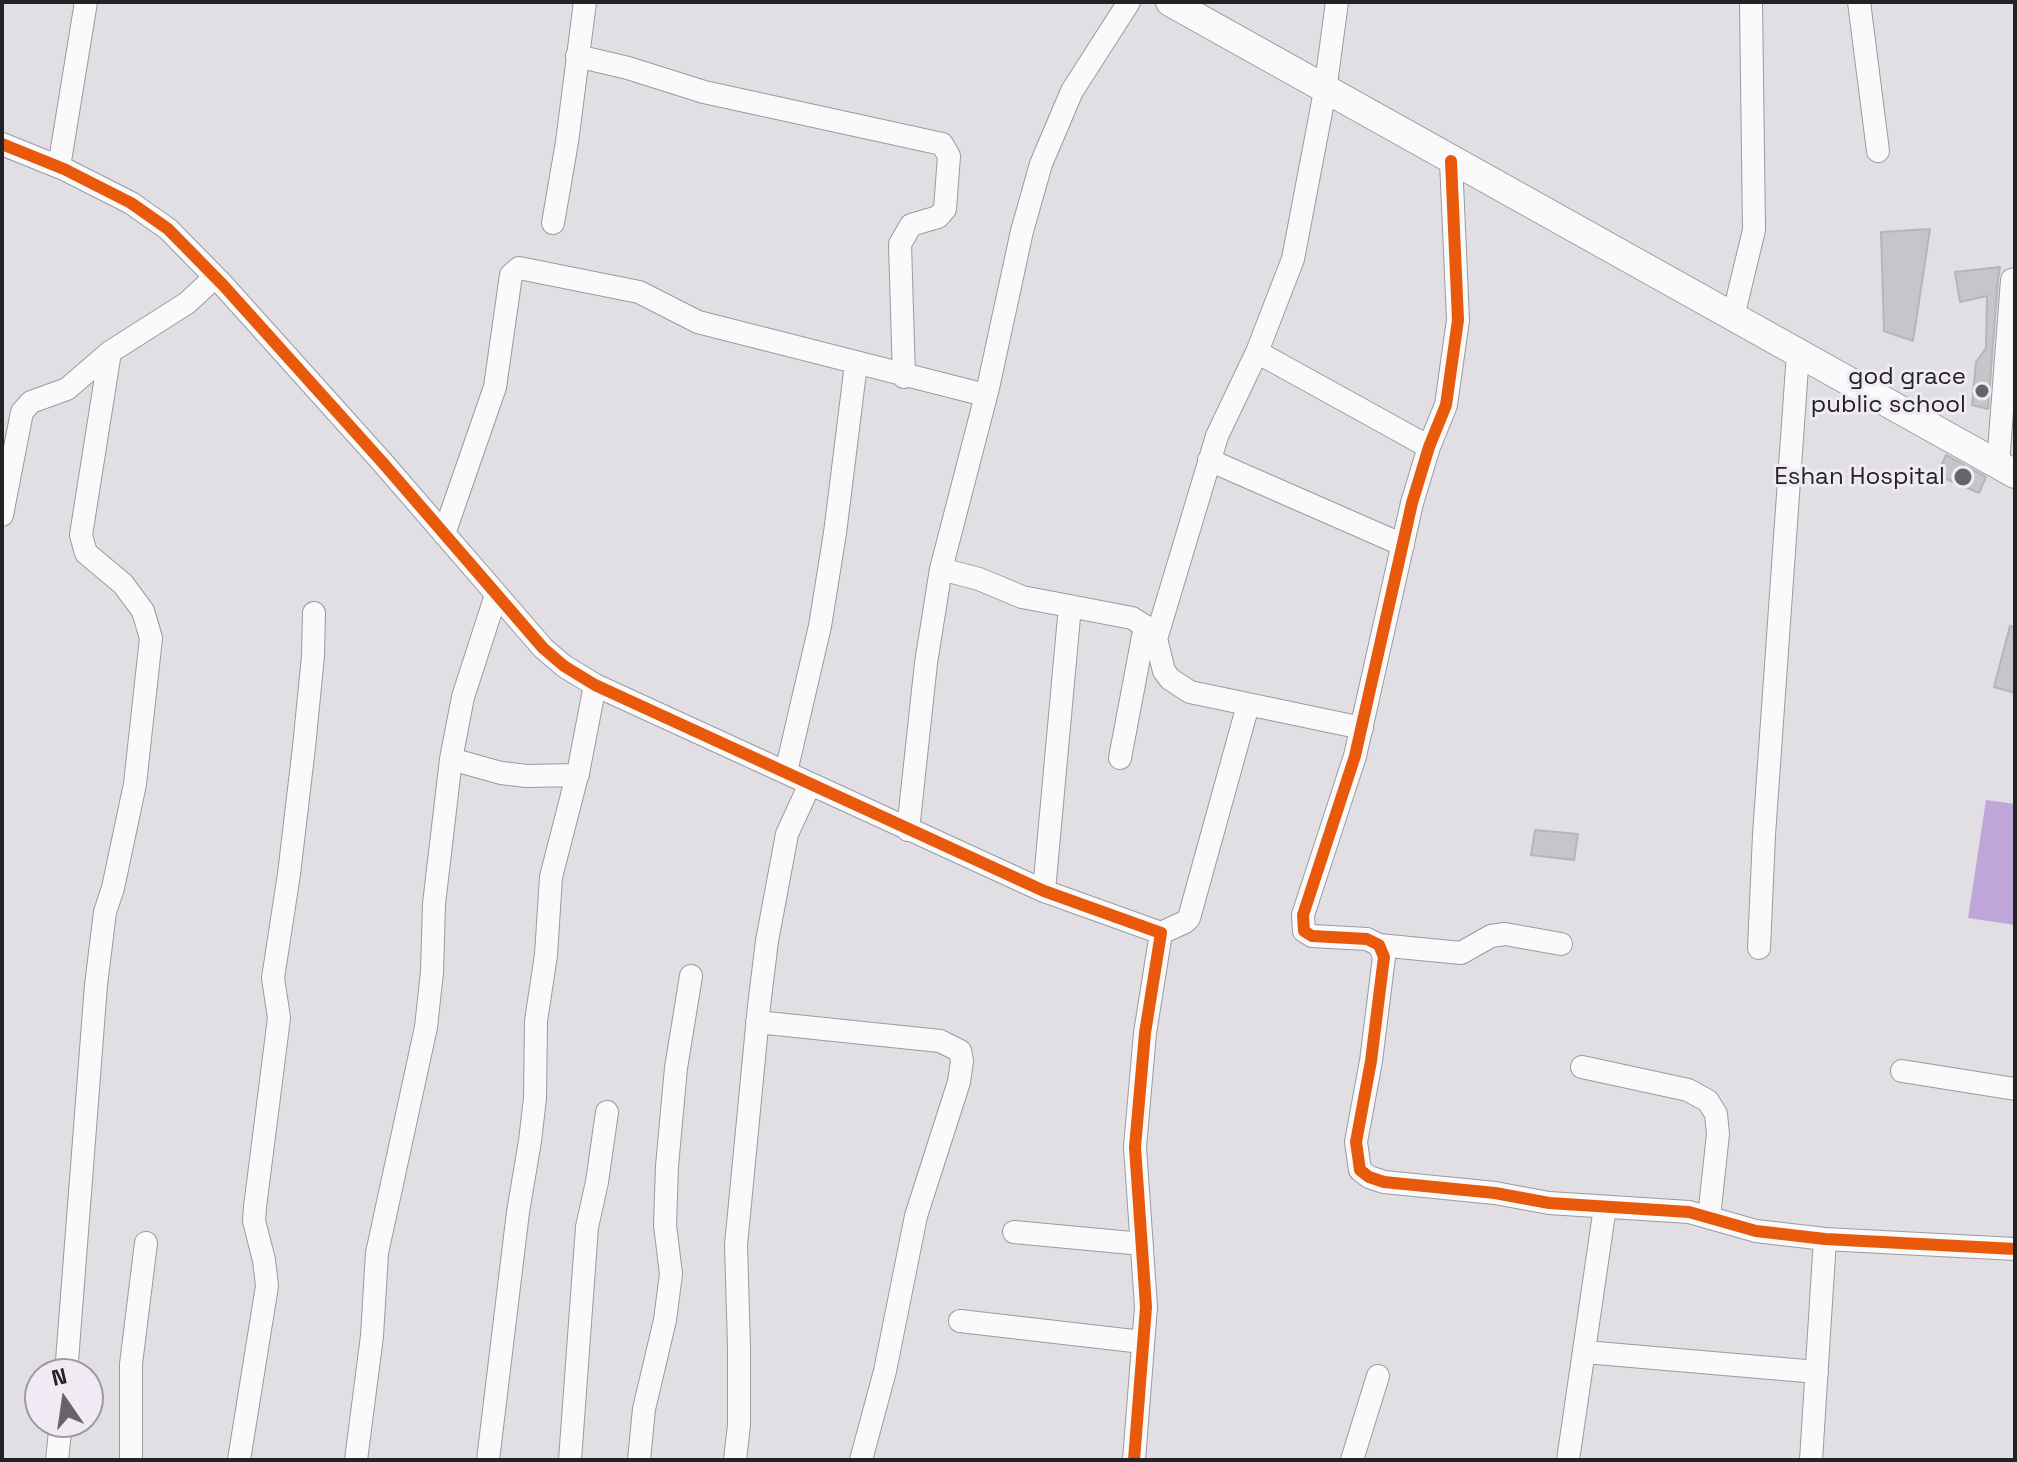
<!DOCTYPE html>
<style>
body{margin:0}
#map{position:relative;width:2017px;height:1462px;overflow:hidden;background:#e1dfe4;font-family:"Space Grotesk",sans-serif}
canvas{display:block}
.frame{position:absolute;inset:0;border:4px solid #232225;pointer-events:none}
.north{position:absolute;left:24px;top:1358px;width:80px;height:80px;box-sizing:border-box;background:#efeaf3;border:2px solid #9d9aa1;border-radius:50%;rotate:347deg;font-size:22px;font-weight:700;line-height:32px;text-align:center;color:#232225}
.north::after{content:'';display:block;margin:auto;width:28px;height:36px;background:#666468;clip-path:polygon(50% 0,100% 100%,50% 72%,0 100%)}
</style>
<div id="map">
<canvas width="2017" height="1462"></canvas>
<div class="frame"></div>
<div class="north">N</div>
</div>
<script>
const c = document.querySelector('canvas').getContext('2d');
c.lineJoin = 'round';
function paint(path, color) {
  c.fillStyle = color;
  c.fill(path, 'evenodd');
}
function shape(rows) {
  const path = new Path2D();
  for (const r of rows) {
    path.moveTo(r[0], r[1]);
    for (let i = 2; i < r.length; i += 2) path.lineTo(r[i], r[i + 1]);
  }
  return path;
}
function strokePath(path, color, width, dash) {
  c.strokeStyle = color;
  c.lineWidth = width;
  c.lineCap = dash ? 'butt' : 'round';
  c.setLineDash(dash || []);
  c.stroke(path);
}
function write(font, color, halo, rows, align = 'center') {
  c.font = font + ' "Space Grotesk",sans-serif';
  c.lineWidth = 6;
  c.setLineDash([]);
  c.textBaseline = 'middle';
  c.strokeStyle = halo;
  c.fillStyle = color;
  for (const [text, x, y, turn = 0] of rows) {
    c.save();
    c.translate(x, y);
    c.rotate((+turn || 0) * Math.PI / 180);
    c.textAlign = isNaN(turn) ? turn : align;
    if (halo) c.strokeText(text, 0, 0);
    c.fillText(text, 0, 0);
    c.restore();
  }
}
paint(shape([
 [1986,800,2015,804,2015,925,1968,918]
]), '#bfa5d8');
const building = shape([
 [1930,229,1913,341,1884,331,1881,232,1930,229],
 [2000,267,1998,279,1988,409,1972,405,1976,362,1986,348,1987,296,1960,302,1955,272,2000,267],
 [1946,455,1986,477,1979,493,1937,475,1946,455],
 [2010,626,2015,627,2015,693,1994,687,2010,626],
 [1535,830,1578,834,1574,860,1531,855,1535,830]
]);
paint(building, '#c6c5c9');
strokePath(building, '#b6b5b8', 2);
const minor = shape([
 [1859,2,1878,151],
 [577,56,628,68,704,92,942,144,949,156,945,209,938,217,911,225,900,244,904,377],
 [2,144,64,169,131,203,168,229,223,285,383,463,543,648,564,666,595,685,1044,891,1161,933,1145,1033,1135,1147,1146,1307,1134,1460],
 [1451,161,1458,320,1446,405,1429,447,1412,503,1355,756,1303,915,1304,931,1312,936,1367,939,1379,945,1384,957,1371,1061,1356,1142,1360,1170,1369,1177,1384,1182,1495,1193,1549,1203,1689,1212,1756,1231,1825,1239,2015,1249],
 [59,167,86,2],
 [553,223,567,142,585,2],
 [1733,317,1754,230,1751,2],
 [1257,352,1429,447],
 [1209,460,1403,545],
 [1998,464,2012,280,2015,279],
 [2,515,22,412,31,402,67,389,110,352,187,303,215,277],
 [444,534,495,387,511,275,519,268,639,292,698,322,985,395],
 [941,569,979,579,1022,597,1132,618,1145,626,1156,639,1164,671,1170,679,1190,692,1362,728],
 [1156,639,1217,436,1257,352,1293,259,1325,91,1337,2],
 [1120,758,1145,626],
 [451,759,501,773,527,776,578,775],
 [786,772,820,626,835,533,856,364],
 [908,830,926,663,941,569,988,388,1022,231,1041,164,1072,91,1129,2],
 [1044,891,1070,606],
 [1161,933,1185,922,1189,918,1248,705],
 [1379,945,1461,953,1491,936,1505,934,1561,944],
 [1759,948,1764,835,1798,353],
 [757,1022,940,1041,960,1051,962,1061,959,1082,916,1216,885,1371,861,1460],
 [1582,1067,1688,1090,1708,1101,1716,1114,1718,1134,1709,1217],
 [1902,1071,2015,1089],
 [1014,1232,1142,1244],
 [960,1321,1142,1342],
 [1585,1352,1817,1372],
 [66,1374,96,985,105,912,113,888,135,784,151,638,143,611,123,584,86,553,81,535,110,352],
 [57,1460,61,1422],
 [131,1460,131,1364,146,1243],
 [239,1460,267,1286,264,1260,254,1221,255,1207,279,1018,273,978,289,874,304,747,313,656,314,613],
 [356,1460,372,1336,377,1253,426,1027,432,972,434,904,451,759,463,697,496,595],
 [488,1460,518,1212,530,1141,535,1098,536,1021,546,955,551,877,579,768,595,685],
 [570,1460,587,1227,597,1182,607,1112],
 [639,1460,644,1409,665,1320,671,1274,665,1225,667,1166,676,1068,691,976],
 [735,1460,739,1425,739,1347,736,1245,759,1006,767,941,787,834,810,784],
 [1352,1460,1378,1376],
 [1568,1460,1605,1207],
 [1811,1460,1825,1239]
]);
const major = shape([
 [1170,2,2015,474]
]);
strokePath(minor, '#9b9a9e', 24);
strokePath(major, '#9b9a9e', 30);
strokePath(minor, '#fafafb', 22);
strokePath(major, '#fafafb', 28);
strokePath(shape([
 [2,144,64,169,131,203,168,229,223,285,383,463,543,648,564,666,595,685,1044,891,1161,933,1145,1033,1135,1147,1146,1307,1134,1460],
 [1451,161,1458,320,1446,405,1429,447,1412,503,1355,756,1303,915,1304,931,1312,936,1367,939,1379,945,1384,957,1371,1061,1356,1142,1360,1170,1369,1177,1384,1182,1495,1193,1549,1203,1689,1212,1756,1231,1825,1239,2015,1249]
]), '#e8590c', 12);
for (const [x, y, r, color] of [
 [1982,391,8,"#666468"],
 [1963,477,10,"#666468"]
]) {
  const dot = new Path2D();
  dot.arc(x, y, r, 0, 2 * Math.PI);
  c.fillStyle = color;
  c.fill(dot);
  strokePath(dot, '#efeaf3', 3);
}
write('24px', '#232225', '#efeaf3', [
 ["god grace",1966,377],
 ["public school",1966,405],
 ["Eshan Hospital",1945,477]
], 'right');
</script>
